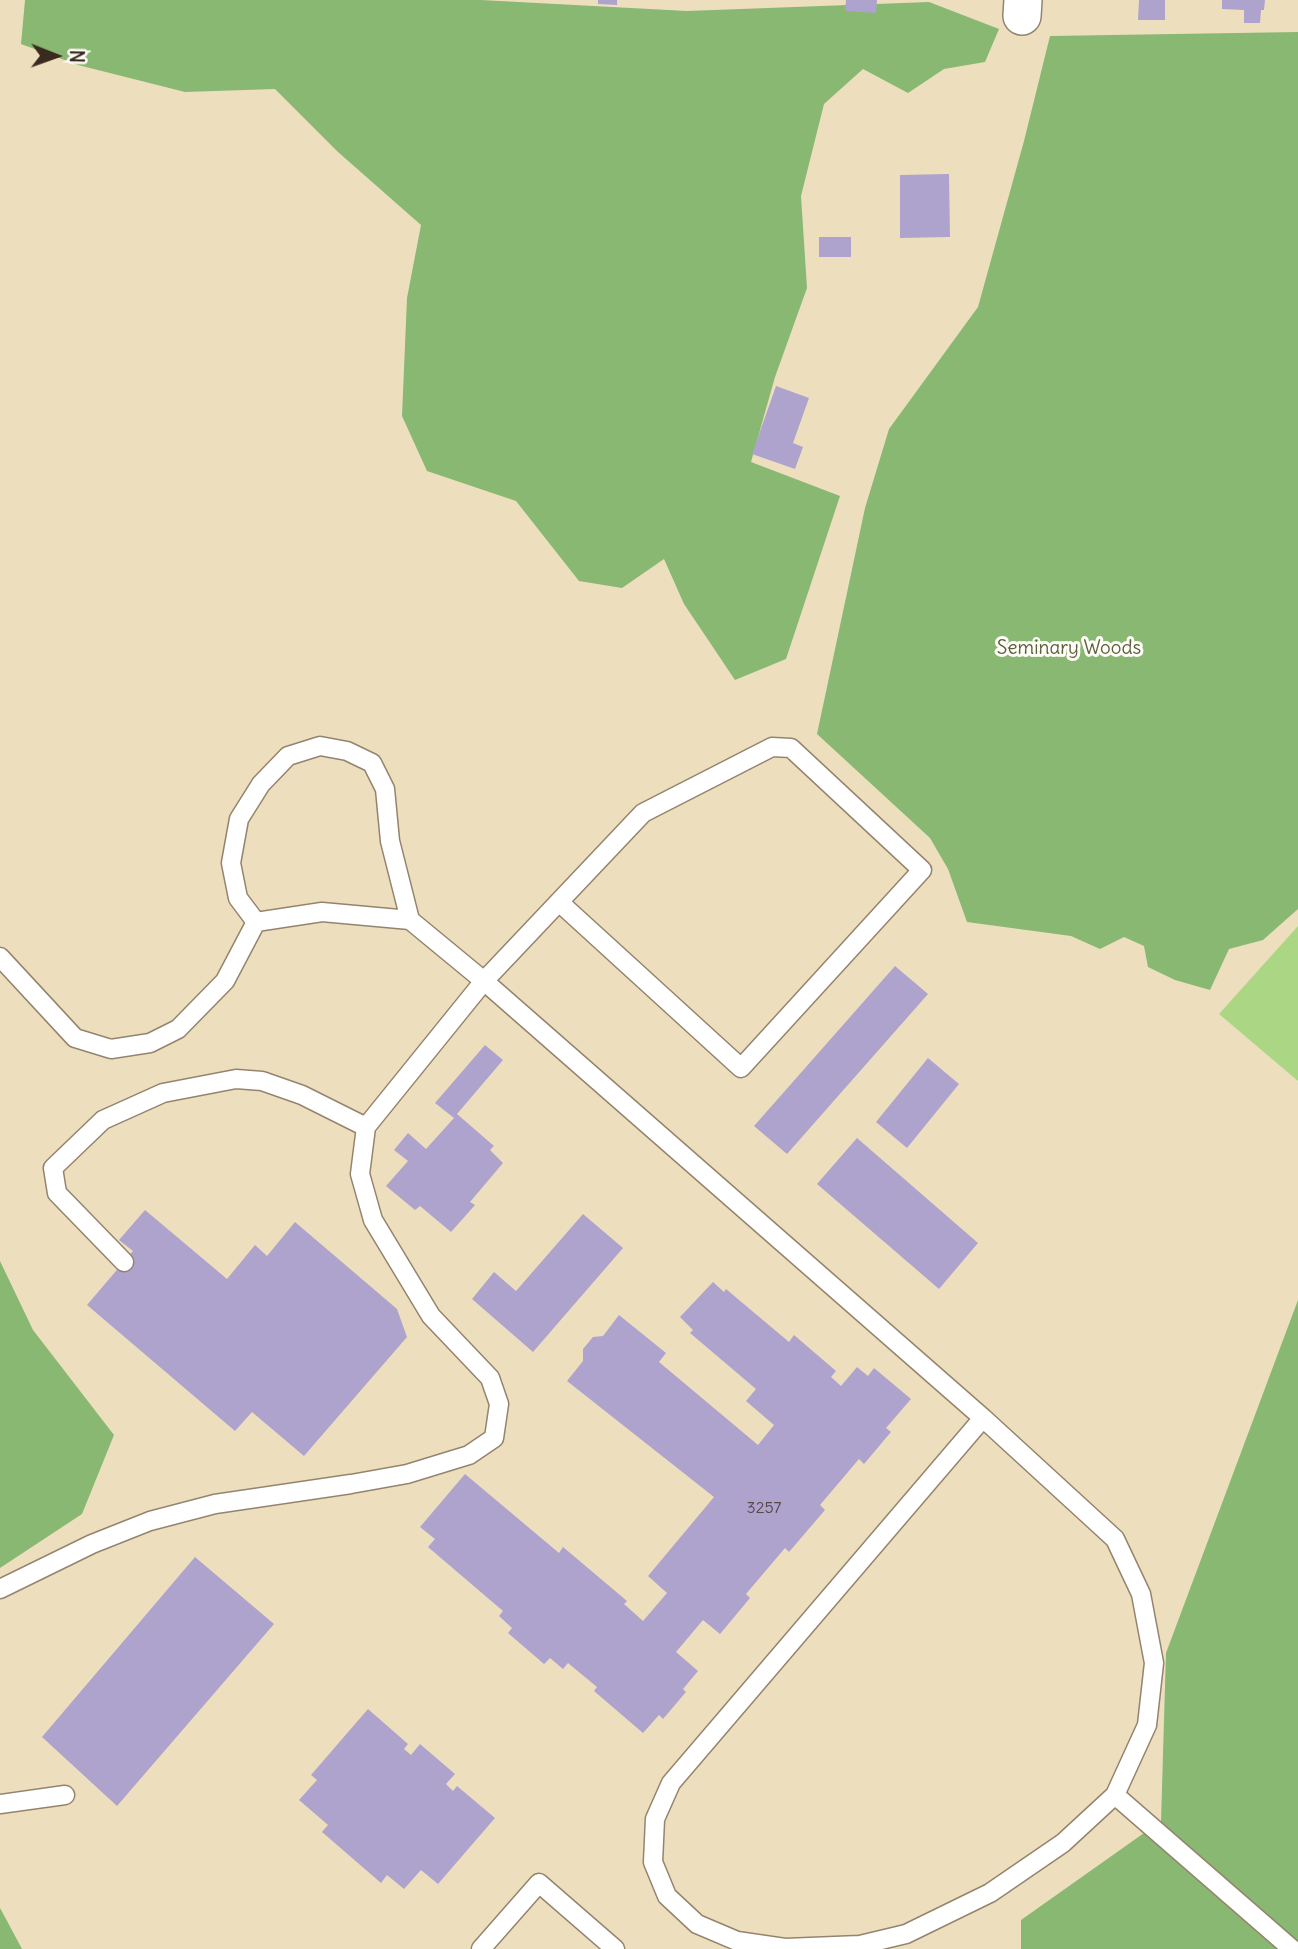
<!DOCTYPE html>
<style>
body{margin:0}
#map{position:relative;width:1298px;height:1949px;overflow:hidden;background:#eddfbe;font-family:Delius,sans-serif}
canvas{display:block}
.north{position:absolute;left:21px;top:21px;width:70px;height:70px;-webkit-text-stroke:5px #fdfcf7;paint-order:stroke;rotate:91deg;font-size:19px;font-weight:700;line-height:28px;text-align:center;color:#3b2a1e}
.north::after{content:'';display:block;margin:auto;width:24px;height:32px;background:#3b2a1e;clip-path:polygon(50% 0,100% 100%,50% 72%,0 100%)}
</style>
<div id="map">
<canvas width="1298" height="1949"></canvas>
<div class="north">N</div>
</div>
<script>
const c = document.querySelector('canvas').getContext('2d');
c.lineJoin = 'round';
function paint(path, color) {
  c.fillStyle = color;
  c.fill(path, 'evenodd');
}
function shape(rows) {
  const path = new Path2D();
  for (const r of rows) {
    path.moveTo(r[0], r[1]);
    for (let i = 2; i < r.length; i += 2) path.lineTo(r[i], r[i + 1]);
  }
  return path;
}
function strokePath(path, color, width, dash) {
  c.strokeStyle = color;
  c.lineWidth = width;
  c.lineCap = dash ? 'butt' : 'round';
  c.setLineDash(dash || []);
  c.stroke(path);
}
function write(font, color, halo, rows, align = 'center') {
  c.font = font + ' Delius,sans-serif';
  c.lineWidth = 6;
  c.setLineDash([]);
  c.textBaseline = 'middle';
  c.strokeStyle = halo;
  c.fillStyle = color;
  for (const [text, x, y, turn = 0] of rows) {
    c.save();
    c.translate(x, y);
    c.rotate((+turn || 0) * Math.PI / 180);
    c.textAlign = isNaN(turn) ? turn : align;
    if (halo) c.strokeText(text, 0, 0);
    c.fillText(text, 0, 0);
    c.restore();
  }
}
paint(shape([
 [1298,926,1298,1081,1219,1014]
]), '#abd784');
paint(shape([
 [25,0,481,0,687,11,929,2,999,29,985,62,944,69,908,93,863,69,824,104,801,196,807,288,775,377,751,462,840,496,786,659,735,680,684,604,664,559,622,588,579,581,516,501,427,471,402,416,407,298,421,225,338,152,275,89,185,92,78,65,21,44],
 [1298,32,1298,909,1263,940,1229,949,1210,990,1175,980,1148,967,1144,946,1124,937,1100,949,1071,936,967,922,948,869,930,838,817,734,865,508,889,429,978,307,1024,141,1050,36],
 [0,1261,33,1330,114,1435,82,1514,0,1568],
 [1298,1300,1298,1949,1021,1949,1021,1920,1161,1821,1166,1653],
 [0,1908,6,1919,22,1949,0,1949]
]), '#88b872');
paint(shape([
 [598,0,617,0,617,5,598,4],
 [846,0,877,0,876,13,845,11],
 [1139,0,1165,0,1165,20,1138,20],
 [1222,0,1265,0,1264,10,1261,10,1260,23,1244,23,1244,10,1222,9],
 [949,174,950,237,900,238,900,175],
 [819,237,851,237,851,257,819,257],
 [776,386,809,398,793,443,803,447,795,469,752,454],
 [895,966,928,994,787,1154,754,1126],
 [485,1045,503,1060,457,1114,494,1146,490,1150,503,1163,470,1202,475,1205,451,1232,420,1206,415,1210,386,1186,408,1161,394,1150,408,1133,426,1149,454,1118,435,1103],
 [928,1058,959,1084,907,1148,876,1122],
 [857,1138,978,1243,939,1289,817,1184],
 [145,1210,227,1279,255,1245,267,1256,295,1222,397,1309,407,1337,304,1456,252,1412,235,1431,87,1305,133,1251,119,1240],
 [583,1214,623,1248,533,1352,472,1299,494,1272,516,1291],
 [713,1282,724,1292,726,1289,789,1342,794,1335,836,1371,831,1377,841,1386,857,1367,868,1376,874,1368,911,1399,886,1428,891,1432,864,1464,859,1459,820,1505,825,1510,789,1552,785,1548,746,1594,750,1598,720,1634,703,1620,676,1652,698,1671,683,1689,686,1692,663,1719,659,1715,643,1733,594,1691,597,1687,568,1663,563,1669,550,1658,544,1664,508,1633,512,1628,499,1616,503,1611,428,1547,435,1539,420,1527,465,1474,559,1553,563,1547,627,1601,624,1604,643,1621,667,1593,648,1576,714,1497,567,1381,583,1361,583,1349,593,1337,603,1336,619,1315,666,1353,659,1362,758,1445,774,1425,746,1401,756,1389,690,1333,693,1330,680,1317],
 [195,1557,274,1624,117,1806,42,1737],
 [368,1709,408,1744,404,1749,411,1755,420,1744,455,1774,446,1784,453,1791,457,1786,495,1818,438,1884,421,1870,404,1889,387,1875,381,1883,322,1832,328,1825,299,1800,317,1780,311,1775]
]), '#ada3cd');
const lane = shape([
 [256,922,238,898,231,863,239,819,261,784,288,756,320,746,347,751,372,763,385,789,390,841,410,920,484,981,983,1418,1115,1539,1141,1594,1154,1663,1147,1725,1115,1795,1292,1949],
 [0,957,75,1038,111,1049,150,1043,178,1029,225,981,256,922,322,912,410,920],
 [124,1262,57,1193,53,1168,103,1120,163,1093,236,1079,262,1081,302,1095,366,1127,484,981,643,813,772,747,791,748,922,870,741,1068,559,902],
 [983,1418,671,1783,655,1819,653,1862,667,1896,697,1924,737,1941,785,1948,860,1945,906,1934,990,1893,1063,1843,1115,1795],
 [0,1589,92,1544,150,1521,215,1504,351,1484,407,1474,469,1455,494,1438,499,1404,490,1378,431,1316,373,1220,360,1174,366,1127],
 [0,1804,65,1795],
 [481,1949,539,1883,615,1949]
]);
const street = shape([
 [1022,16,1023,0]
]);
strokePath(lane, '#94846e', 21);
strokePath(street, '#94846e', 40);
strokePath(lane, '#fff', 18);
strokePath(street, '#fff', 37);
write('16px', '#58484a', null, [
 ["3257",764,1508]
]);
write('19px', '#5d5e3d', '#fdfcf7', [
 ["Seminary Woods",1069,649]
]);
</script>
